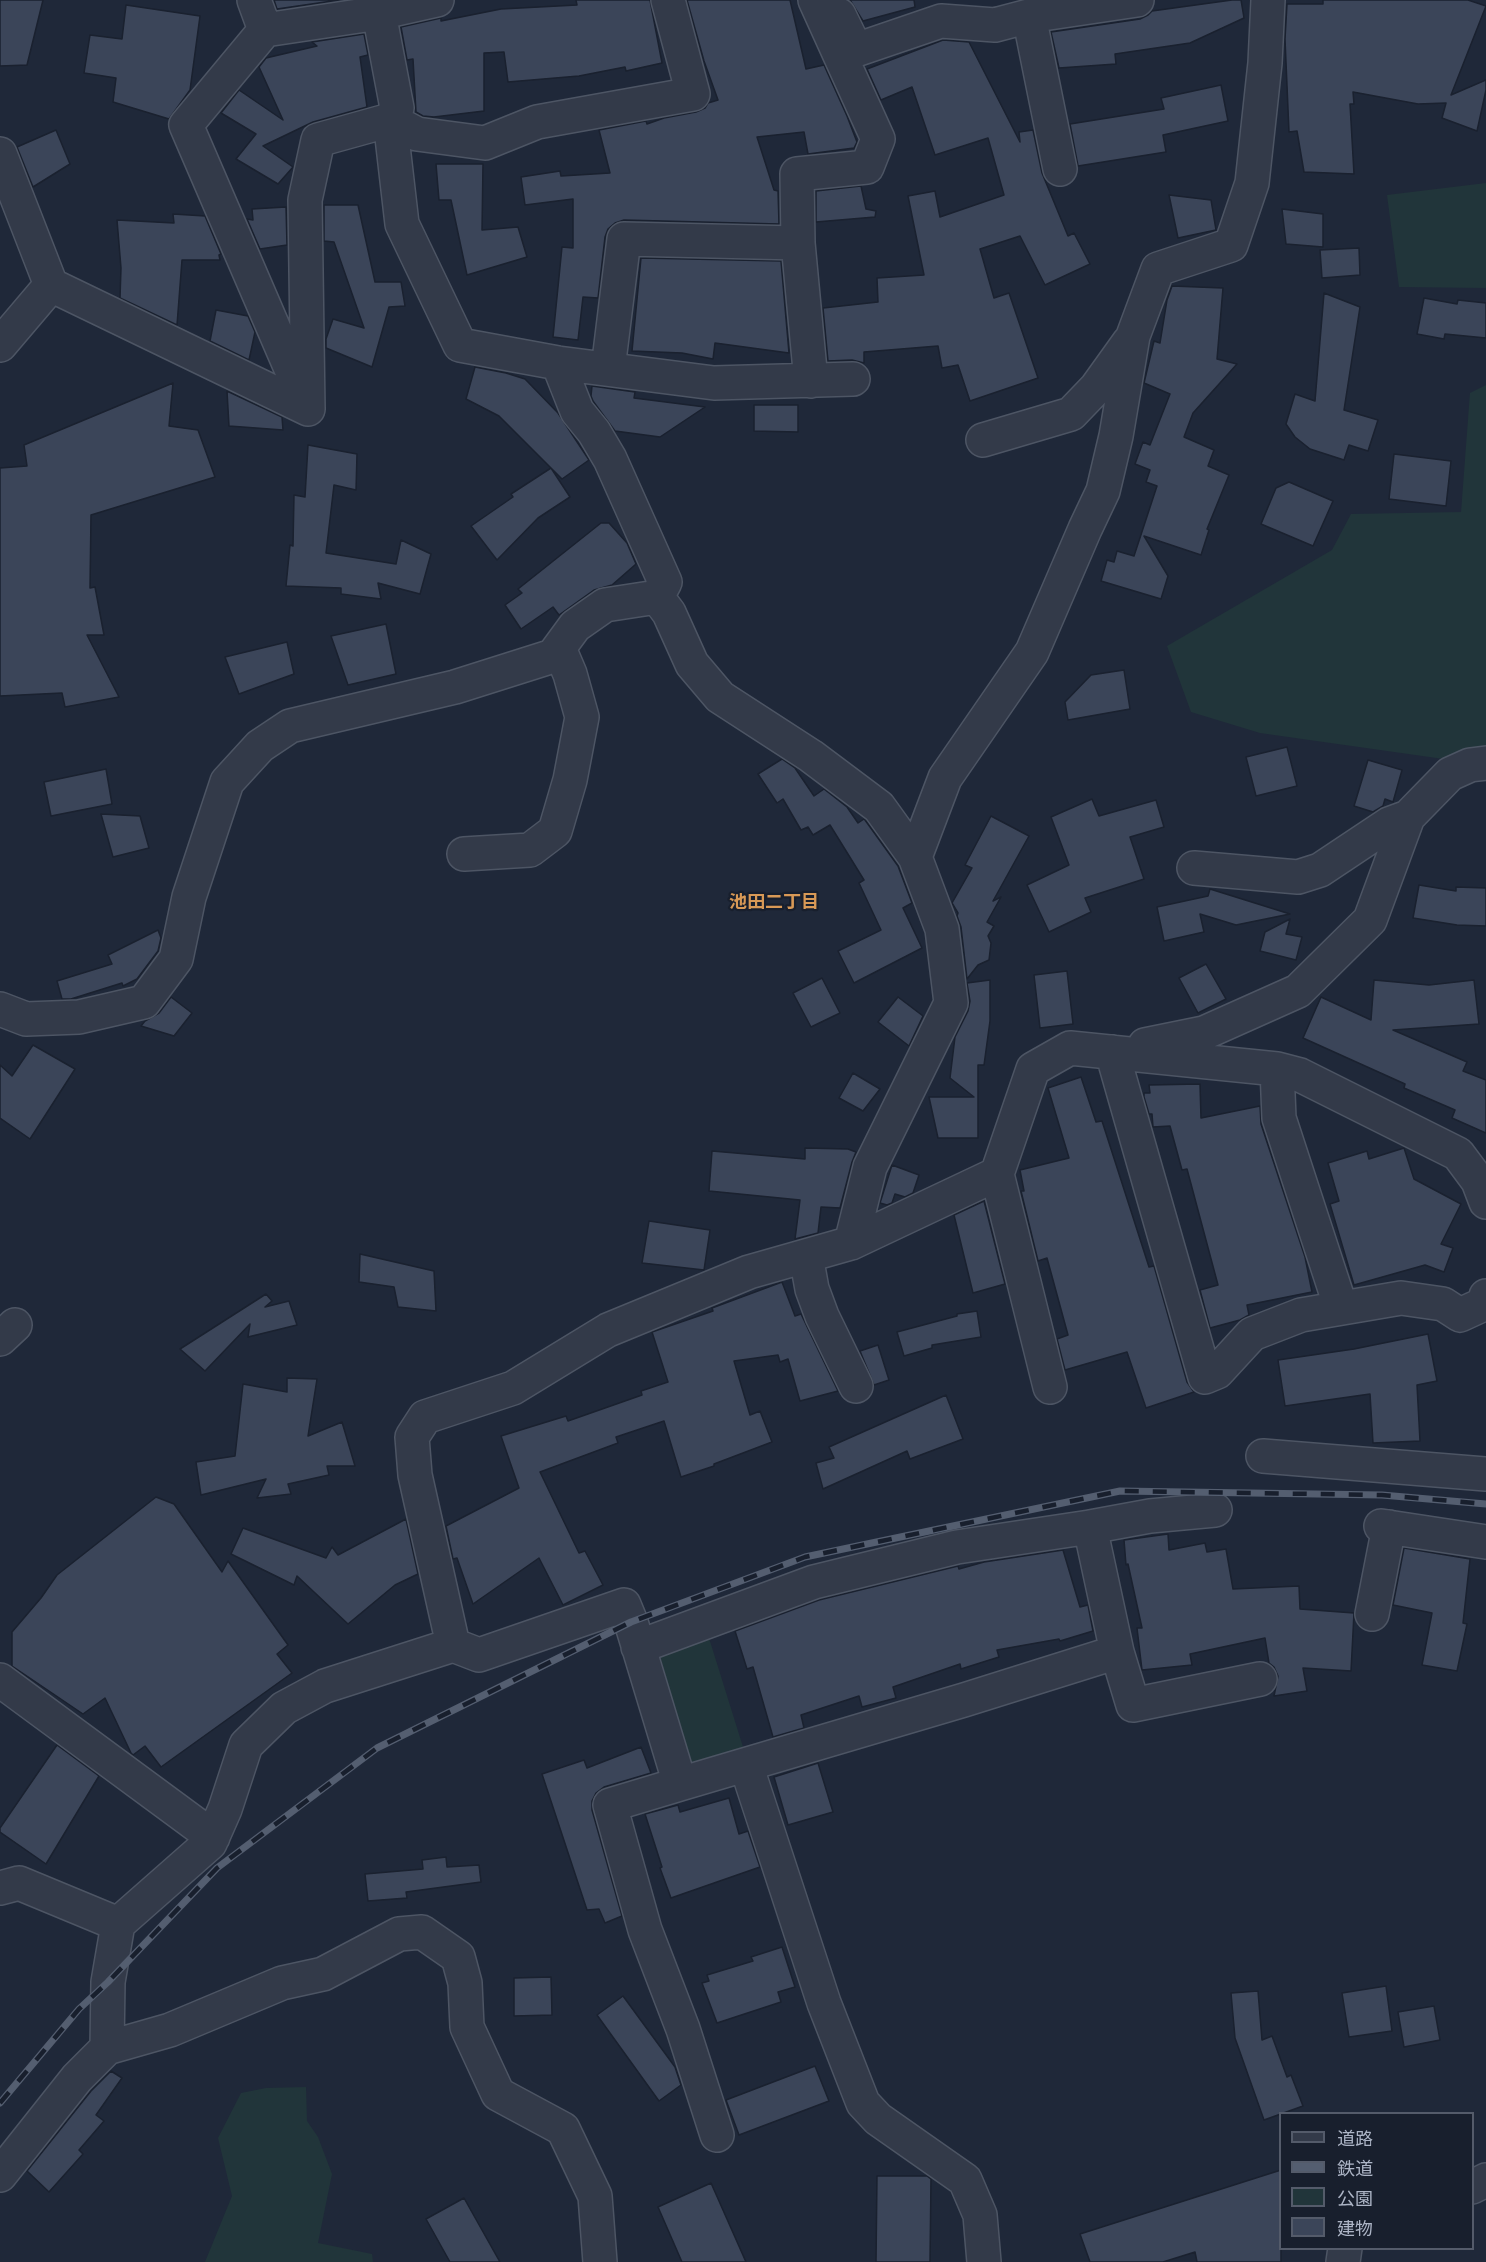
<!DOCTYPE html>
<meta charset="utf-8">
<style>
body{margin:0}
#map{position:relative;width:1486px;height:2262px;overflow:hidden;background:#1f2839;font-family:"IBM Plex Sans","Noto Sans JP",sans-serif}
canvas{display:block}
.legend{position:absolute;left:1279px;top:2112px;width:195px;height:138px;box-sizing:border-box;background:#181f2d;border:2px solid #545b6a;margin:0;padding:8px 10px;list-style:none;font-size:18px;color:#adb5c6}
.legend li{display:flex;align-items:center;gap:12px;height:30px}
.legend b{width:30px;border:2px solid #545b6a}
</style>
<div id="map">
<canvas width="1486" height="2262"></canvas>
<ul class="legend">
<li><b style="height:8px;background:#333a49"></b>道路</li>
<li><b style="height:8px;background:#545e70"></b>鉄道</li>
<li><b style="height:16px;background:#21353a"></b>公園</li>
<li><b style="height:16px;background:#3b4559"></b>建物</li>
</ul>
</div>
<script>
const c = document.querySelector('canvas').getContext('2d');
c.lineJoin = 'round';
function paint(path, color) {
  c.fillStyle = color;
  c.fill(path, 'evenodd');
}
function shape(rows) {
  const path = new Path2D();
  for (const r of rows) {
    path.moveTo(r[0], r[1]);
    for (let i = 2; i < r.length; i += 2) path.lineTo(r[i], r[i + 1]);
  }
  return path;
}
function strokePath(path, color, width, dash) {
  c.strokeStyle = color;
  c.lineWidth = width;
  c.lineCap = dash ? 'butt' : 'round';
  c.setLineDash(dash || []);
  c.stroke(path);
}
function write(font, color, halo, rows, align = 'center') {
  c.font = font + ' "IBM Plex Sans","Noto Sans JP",sans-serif';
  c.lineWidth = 4.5;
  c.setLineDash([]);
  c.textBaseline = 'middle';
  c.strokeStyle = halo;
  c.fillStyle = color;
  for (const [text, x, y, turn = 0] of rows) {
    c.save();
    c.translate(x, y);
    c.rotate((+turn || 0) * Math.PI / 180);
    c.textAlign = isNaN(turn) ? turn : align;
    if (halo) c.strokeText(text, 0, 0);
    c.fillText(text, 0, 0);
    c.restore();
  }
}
paint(shape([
 [1486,183,1486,288,1399,287,1387,195],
 [1486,385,1486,765,1260,733,1191,712,1167,646,1332,550,1351,514,1461,512,1470,393],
 [709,1638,743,1747,691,1766,660,1656],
 [306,2087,307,2121,318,2137,332,2174,318,2243,372,2254,373,2262,205,2262,232,2196,218,2138,241,2093,266,2088]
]), '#21353a');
const building = shape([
 [0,0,43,0,27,65,0,66,0,0],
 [274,0,339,0,277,9,274,0],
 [576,0,650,0,662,63,626,71,625,67,579,76,508,82,504,52,484,53,484,111,434,117,423,116,416,112,413,59,407,60,401,27,441,18,441,21,501,9,577,5,576,0],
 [687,0,790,0,806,69,824,65,847,116,857,142,854,148,808,154,804,132,757,137,774,190,778,191,779,224,624,220,615,223,608,229,605,237,598,298,583,297,578,340,553,337,562,247,573,248,573,199,525,205,521,177,560,171,561,176,610,173,599,130,646,121,647,124,664,118,696,112,705,108,708,103,718,100,704,61,687,0],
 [850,0,914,0,915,7,863,21,850,0],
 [1232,0,1241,0,1244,18,1190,43,1115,54,1116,64,1059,68,1051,32,1140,19,1148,15,1152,11,1232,0],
 [1323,0,1468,0,1486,6,1451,95,1486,80,1486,90,1477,131,1442,118,1446,103,1418,104,1353,92,1354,104,1350,104,1354,174,1304,172,1297,131,1289,132,1285,39,1287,4,1323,4,1323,0],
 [126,5,200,16,190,90,169,119,113,102,116,78,84,73,90,35,122,39,126,5],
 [364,34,368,55,360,57,367,107,313,122,263,146,293,167,278,184,236,159,256,134,221,113,239,90,283,120,259,67,266,58,317,46,312,42,364,34],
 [943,40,969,42,1020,142,1019,132,1033,130,1042,173,1068,236,1074,233,1090,264,1045,285,1020,236,980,249,994,298,1009,293,1038,378,970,401,958,365,942,368,938,346,864,352,864,363,852,360,828,361,823,308,878,302,877,278,924,275,908,196,935,191,940,217,1004,195,988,138,935,155,912,87,881,100,867,69,943,40],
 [1221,85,1228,121,1163,135,1166,152,1078,166,1070,124,1164,109,1161,98,1221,85],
 [56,130,70,164,33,187,17,147,56,130],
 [436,164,483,164,482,230,518,227,527,257,467,275,451,200,439,200,436,164],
 [861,186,866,209,876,211,875,217,816,222,816,191,861,186],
 [1169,195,1211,200,1216,230,1178,238,1169,195],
 [324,205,358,205,375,282,401,282,405,306,389,307,372,367,326,348,326,339,333,319,364,328,334,242,324,241,324,205],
 [286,207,287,245,260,249,247,219,253,220,252,209,286,207],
 [1282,209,1323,214,1323,247,1286,244,1282,209],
 [173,214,205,216,221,254,219,255,220,260,182,260,177,325,120,298,121,268,117,220,174,223,173,214],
 [1359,248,1360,275,1322,278,1320,250,1359,248],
 [641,258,781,261,789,353,715,343,713,359,682,353,632,351,641,258],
 [1172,286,1223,288,1217,359,1237,364,1193,413,1184,437,1214,450,1208,466,1229,475,1207,529,1209,530,1201,555,1144,536,1168,576,1161,599,1101,581,1107,560,1114,562,1117,551,1134,556,1157,486,1146,482,1150,470,1135,464,1143,442,1150,445,1170,394,1144,383,1154,341,1160,343,1167,300,1172,286],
 [1324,293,1360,307,1344,410,1378,420,1368,451,1349,445,1344,460,1310,449,1295,437,1286,424,1295,394,1315,401,1324,293],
 [1424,298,1457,304,1458,300,1486,303,1486,338,1445,334,1444,339,1417,334,1424,298],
 [216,310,248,316,255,332,249,360,210,341,216,310],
 [475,367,506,373,525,379,558,413,589,460,562,479,499,416,466,399,475,367],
 [173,383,169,426,198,430,215,477,91,515,90,588,95,587,104,635,87,635,119,697,65,707,62,693,0,696,0,468,27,466,24,445,173,383],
 [592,386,635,392,634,398,705,407,660,437,615,431,593,401,591,396,592,386],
 [227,391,282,417,283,430,229,426,227,391],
 [754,405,798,405,798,432,754,431,754,405],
 [308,445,357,454,356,490,334,485,326,553,396,564,401,540,431,554,420,594,378,583,381,599,341,594,341,588,286,586,290,545,293,546,294,495,305,497,308,445],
 [1394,454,1451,461,1446,506,1389,499,1394,454],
 [551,468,570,497,538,518,497,560,471,526,513,497,511,494,551,468],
 [1289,482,1333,501,1313,546,1261,524,1276,488,1289,482],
 [601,523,609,523,627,543,636,564,612,585,594,590,559,615,553,607,521,629,505,605,522,593,518,589,601,523],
 [386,624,396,674,348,685,331,636,386,624],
 [287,642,294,674,239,694,225,657,287,642],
 [1124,670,1130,709,1068,720,1065,702,1091,675,1124,670],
 [1287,747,1297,786,1256,796,1246,757,1287,747],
 [782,759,795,768,814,796,824,789,847,807,858,823,864,819,865,820,898,866,912,903,903,908,922,948,854,983,838,951,881,930,859,883,864,880,830,825,813,835,808,827,801,830,783,799,777,803,758,774,782,759],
 [1368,760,1402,770,1393,802,1385,799,1383,806,1373,812,1354,806,1368,760],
 [106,769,112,804,51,816,44,782,106,769],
 [1092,799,1099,816,1156,800,1164,827,1130,837,1144,879,1085,898,1091,912,1049,932,1027,885,1069,865,1051,817,1092,799],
 [101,814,140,816,149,848,113,857,101,814],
 [991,816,1029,836,993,901,1001,897,987,922,994,926,988,936,991,943,989,960,978,965,967,979,961,927,957,916,958,913,952,903,972,868,965,865,991,816],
 [1419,885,1456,891,1456,887,1486,888,1486,926,1457,925,1413,918,1419,885],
 [1210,889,1290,914,1236,925,1200,914,1204,932,1164,941,1157,907,1208,896,1210,889],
 [1290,919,1286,934,1302,937,1296,960,1260,951,1265,932,1290,919],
 [158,930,161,938,158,951,137,979,123,986,122,983,71,999,62,999,57,981,112,964,108,955,158,930],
 [1206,964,1226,999,1198,1013,1179,978,1206,964],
 [1067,971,1073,1024,1040,1028,1034,975,1067,971],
 [822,978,840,1013,811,1027,793,993,822,978],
 [990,980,990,1021,984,1065,978,1065,978,1138,938,1138,929,1097,974,1097,950,1078,955,1037,968,1011,970,1001,967,983,990,980],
 [1374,980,1429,985,1474,980,1479,1024,1393,1030,1467,1062,1463,1071,1486,1080,1486,1133,1452,1118,1455,1110,1404,1088,1405,1084,1303,1038,1321,997,1371,1020,1374,980],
 [171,997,192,1013,174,1036,141,1026,145,1021,159,1013,171,997],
 [898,997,923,1016,909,1046,878,1022,898,997],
 [33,1045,75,1069,30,1139,0,1118,0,1065,12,1076,33,1045],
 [853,1073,880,1089,863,1111,839,1098,853,1073],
 [1081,1077,1096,1122,1102,1121,1149,1267,1154,1266,1187,1382,1194,1392,1146,1408,1127,1352,1065,1370,1057,1339,1068,1335,1047,1258,1038,1261,1021,1191,1024,1191,1020,1170,1069,1158,1048,1088,1081,1077],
 [1200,1084,1201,1118,1260,1106,1261,1124,1305,1257,1312,1292,1247,1305,1249,1315,1240,1320,1210,1328,1200,1290,1218,1285,1187,1169,1182,1170,1170,1126,1153,1127,1152,1114,1149,1114,1144,1097,1144,1093,1150,1093,1149,1085,1200,1084],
 [805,1148,848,1149,856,1152,852,1162,840,1208,821,1207,818,1233,795,1239,800,1200,709,1191,712,1151,805,1159,805,1148],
 [1404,1148,1414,1179,1461,1204,1441,1244,1453,1248,1444,1272,1425,1265,1354,1285,1330,1204,1339,1201,1328,1163,1367,1151,1369,1159,1404,1148],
 [892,1165,919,1175,913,1193,905,1197,895,1194,892,1203,887,1205,880,1203,892,1165],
 [984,1201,1005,1284,973,1293,954,1215,984,1201],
 [649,1221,710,1230,704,1270,642,1263,649,1221],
 [360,1254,434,1271,436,1311,398,1307,394,1287,359,1282,360,1254],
 [782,1282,795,1316,801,1314,838,1391,800,1401,788,1359,780,1362,778,1355,734,1361,750,1415,760,1411,772,1442,714,1464,714,1466,681,1477,664,1421,616,1437,618,1443,540,1472,579,1553,585,1551,603,1585,563,1605,539,1558,473,1604,457,1558,453,1559,446,1526,519,1488,501,1436,566,1416,568,1421,642,1395,641,1391,668,1382,652,1332,713,1311,712,1308,782,1282],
 [266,1294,272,1301,265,1307,289,1301,297,1325,248,1337,250,1324,205,1371,180,1349,266,1294],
 [977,1311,981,1337,932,1345,932,1348,904,1356,897,1332,957,1316,957,1314,977,1311],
 [1428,1334,1437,1381,1417,1385,1420,1441,1373,1443,1370,1394,1285,1406,1278,1360,1354,1349,1428,1334],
 [878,1345,889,1380,874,1385,860,1351,878,1345],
 [287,1378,317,1379,308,1436,342,1422,355,1466,327,1466,329,1475,288,1484,291,1494,257,1498,266,1479,201,1495,196,1462,235,1456,243,1384,287,1392,287,1378],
 [946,1395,963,1439,910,1459,907,1451,823,1489,816,1463,834,1458,829,1447,946,1395],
 [156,1497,174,1504,222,1572,228,1561,288,1645,277,1654,292,1673,161,1767,145,1746,133,1755,131,1753,105,1698,83,1714,12,1666,12,1632,41,1598,57,1575,156,1497],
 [406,1519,418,1574,395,1585,348,1624,297,1576,294,1585,231,1554,243,1528,326,1558,332,1547,338,1555,406,1519],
 [1168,1534,1169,1550,1205,1543,1207,1552,1226,1549,1233,1589,1299,1586,1300,1609,1354,1613,1351,1671,1303,1668,1307,1691,1274,1696,1278,1676,1274,1667,1269,1663,1265,1638,1190,1654,1192,1665,1142,1670,1137,1628,1142,1628,1128,1564,1126,1565,1124,1540,1168,1534],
 [1404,1548,1470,1559,1463,1623,1467,1624,1457,1671,1422,1665,1432,1613,1393,1605,1404,1548],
 [1063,1550,1080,1607,1088,1605,1093,1631,1060,1641,1059,1639,997,1650,999,1657,961,1669,960,1664,893,1687,896,1698,862,1707,859,1696,801,1715,804,1728,773,1737,753,1667,747,1669,735,1631,819,1600,958,1566,959,1569,984,1562,1063,1550],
 [57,1745,99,1776,46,1864,0,1832,0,1828,57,1745],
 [641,1747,651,1773,604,1787,596,1793,592,1801,592,1810,622,1916,605,1923,599,1909,587,1910,542,1774,584,1760,587,1768,641,1747],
 [818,1763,833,1812,788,1825,774,1777,818,1763],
 [729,1798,739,1834,748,1831,760,1867,671,1898,660,1868,662,1867,645,1814,678,1805,680,1812,729,1798],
 [446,1857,447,1867,479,1865,481,1882,406,1892,407,1898,368,1901,365,1874,423,1869,422,1860,446,1857],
 [782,1947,795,1987,778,1992,781,2002,717,2023,702,1983,709,1981,707,1975,753,1961,751,1957,782,1947],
 [551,1977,552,2015,514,2016,514,1978,551,1977],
 [1386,1986,1392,2031,1349,2037,1342,1993,1386,1986],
 [1258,1991,1262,2040,1272,2036,1287,2077,1291,2075,1303,2106,1264,2120,1235,2038,1231,1993,1258,1991],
 [623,1996,675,2067,681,2085,659,2101,597,2015,623,1996],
 [1434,2006,1440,2040,1404,2047,1398,2012,1434,2006],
 [815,2066,829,2101,739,2135,726,2100,815,2066],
 [111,2071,122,2078,96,2115,104,2121,79,2150,83,2154,49,2192,27,2171,91,2091,111,2071],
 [1281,2170,1281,2262,1197,2262,1195,2252,1163,2262,1090,2262,1080,2234,1281,2170],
 [877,2176,927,2176,931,2179,930,2262,876,2262,877,2176],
 [711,2183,746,2262,682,2262,658,2207,711,2183],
 [464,2198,500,2262,450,2262,426,2219,464,2198]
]);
paint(building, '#3b4559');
strokePath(building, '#1a212f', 1.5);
const minor = shape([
 [254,0,265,30],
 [379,13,397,108,390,120,417,134,485,143,537,122,693,94,668,0],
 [839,15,856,50,941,21,995,25,1029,16],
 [0,154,51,285,308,409],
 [1060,169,1029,16,1137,0],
 [798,243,797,174,867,167,878,139,815,0],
 [0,345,51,285],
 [558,363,577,411,594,432,610,459,665,582,657,597],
 [608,369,624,239,798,243,811,381],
 [302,394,186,125,265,30,379,13,437,0],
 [308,409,305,200,318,140,390,120,402,224,460,345,558,363,714,383,853,379],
 [983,440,1071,414,1096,388,1129,342],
 [657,597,669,613,692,664,720,697,811,756,879,807,915,857,942,929,951,1003,870,1167,851,1243],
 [464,854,530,850,555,831,570,780,582,717,570,674,559,648],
 [915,857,945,778,1032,652,1085,529,1103,491,1116,436,1133,336,1158,269,1231,245,1252,183,1265,63,1268,0],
 [1194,868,1298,877,1320,870,1389,824,1408,817],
 [0,1009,26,1019,79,1017,144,1002,176,959,189,897,227,782,260,746,290,726,455,687,553,656,575,626,605,605,657,597],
 [1145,1045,1204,1033,1298,991,1370,920,1408,817,1450,774,1470,765,1486,763],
 [1112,1052,1205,1377,1217,1372,1252,1334,1301,1315,1401,1298,1443,1304,1460,1315,1486,1303,1486,1296],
 [1277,1069,1279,1118,1341,1308],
 [997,1174,1050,1387],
 [806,1256,812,1289,822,1316,856,1386],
 [0,1339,15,1325],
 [1263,1456,1486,1474],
 [1381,1526,1486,1542],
 [1090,1527,1150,1516,1215,1510],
 [1372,1614,1389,1527],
 [453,1645,415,1475,412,1437,425,1417,513,1388,608,1330,749,1272,851,1243,997,1174,1033,1069,1070,1048,1277,1069,1300,1075,1458,1154,1478,1181,1486,1202],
 [638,1647,814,1582,957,1547,1090,1527,1117,1652,1133,1705,1260,1679],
 [0,1680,213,1837],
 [746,1765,824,2003,863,2103,878,2119,965,2180,980,2215,984,2262],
 [680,1784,610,1805,645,1930,683,2029,717,2135],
 [0,1888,19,1883,118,1924],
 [107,2048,108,1982,118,1924,210,1843,225,1809,246,1745,284,1708,325,1686,453,1645,479,1655,624,1605,631,1622,680,1784,964,1700,1117,1652],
 [0,2175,77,2078,107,2048,170,2030,282,1983,323,1974,399,1934,422,1932,458,1957,465,1983,467,2027,498,2094,563,2129,595,2196,600,2262],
 [1472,2187,1486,2180],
 [1343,2262,1345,2248]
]);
strokePath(minor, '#4d5564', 36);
strokePath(minor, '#333a49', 33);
const rail = shape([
 [0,2103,79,2009,108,1982,217,1868,377,1748,631,1622,805,1557,1120,1491,1382,1495,1486,1504]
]);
strokePath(rail, '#545e70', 7);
strokePath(rail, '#181f2d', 4.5, [14]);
write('bold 18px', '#d89956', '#181f2d', [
 ["池田二丁目",774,903]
]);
</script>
